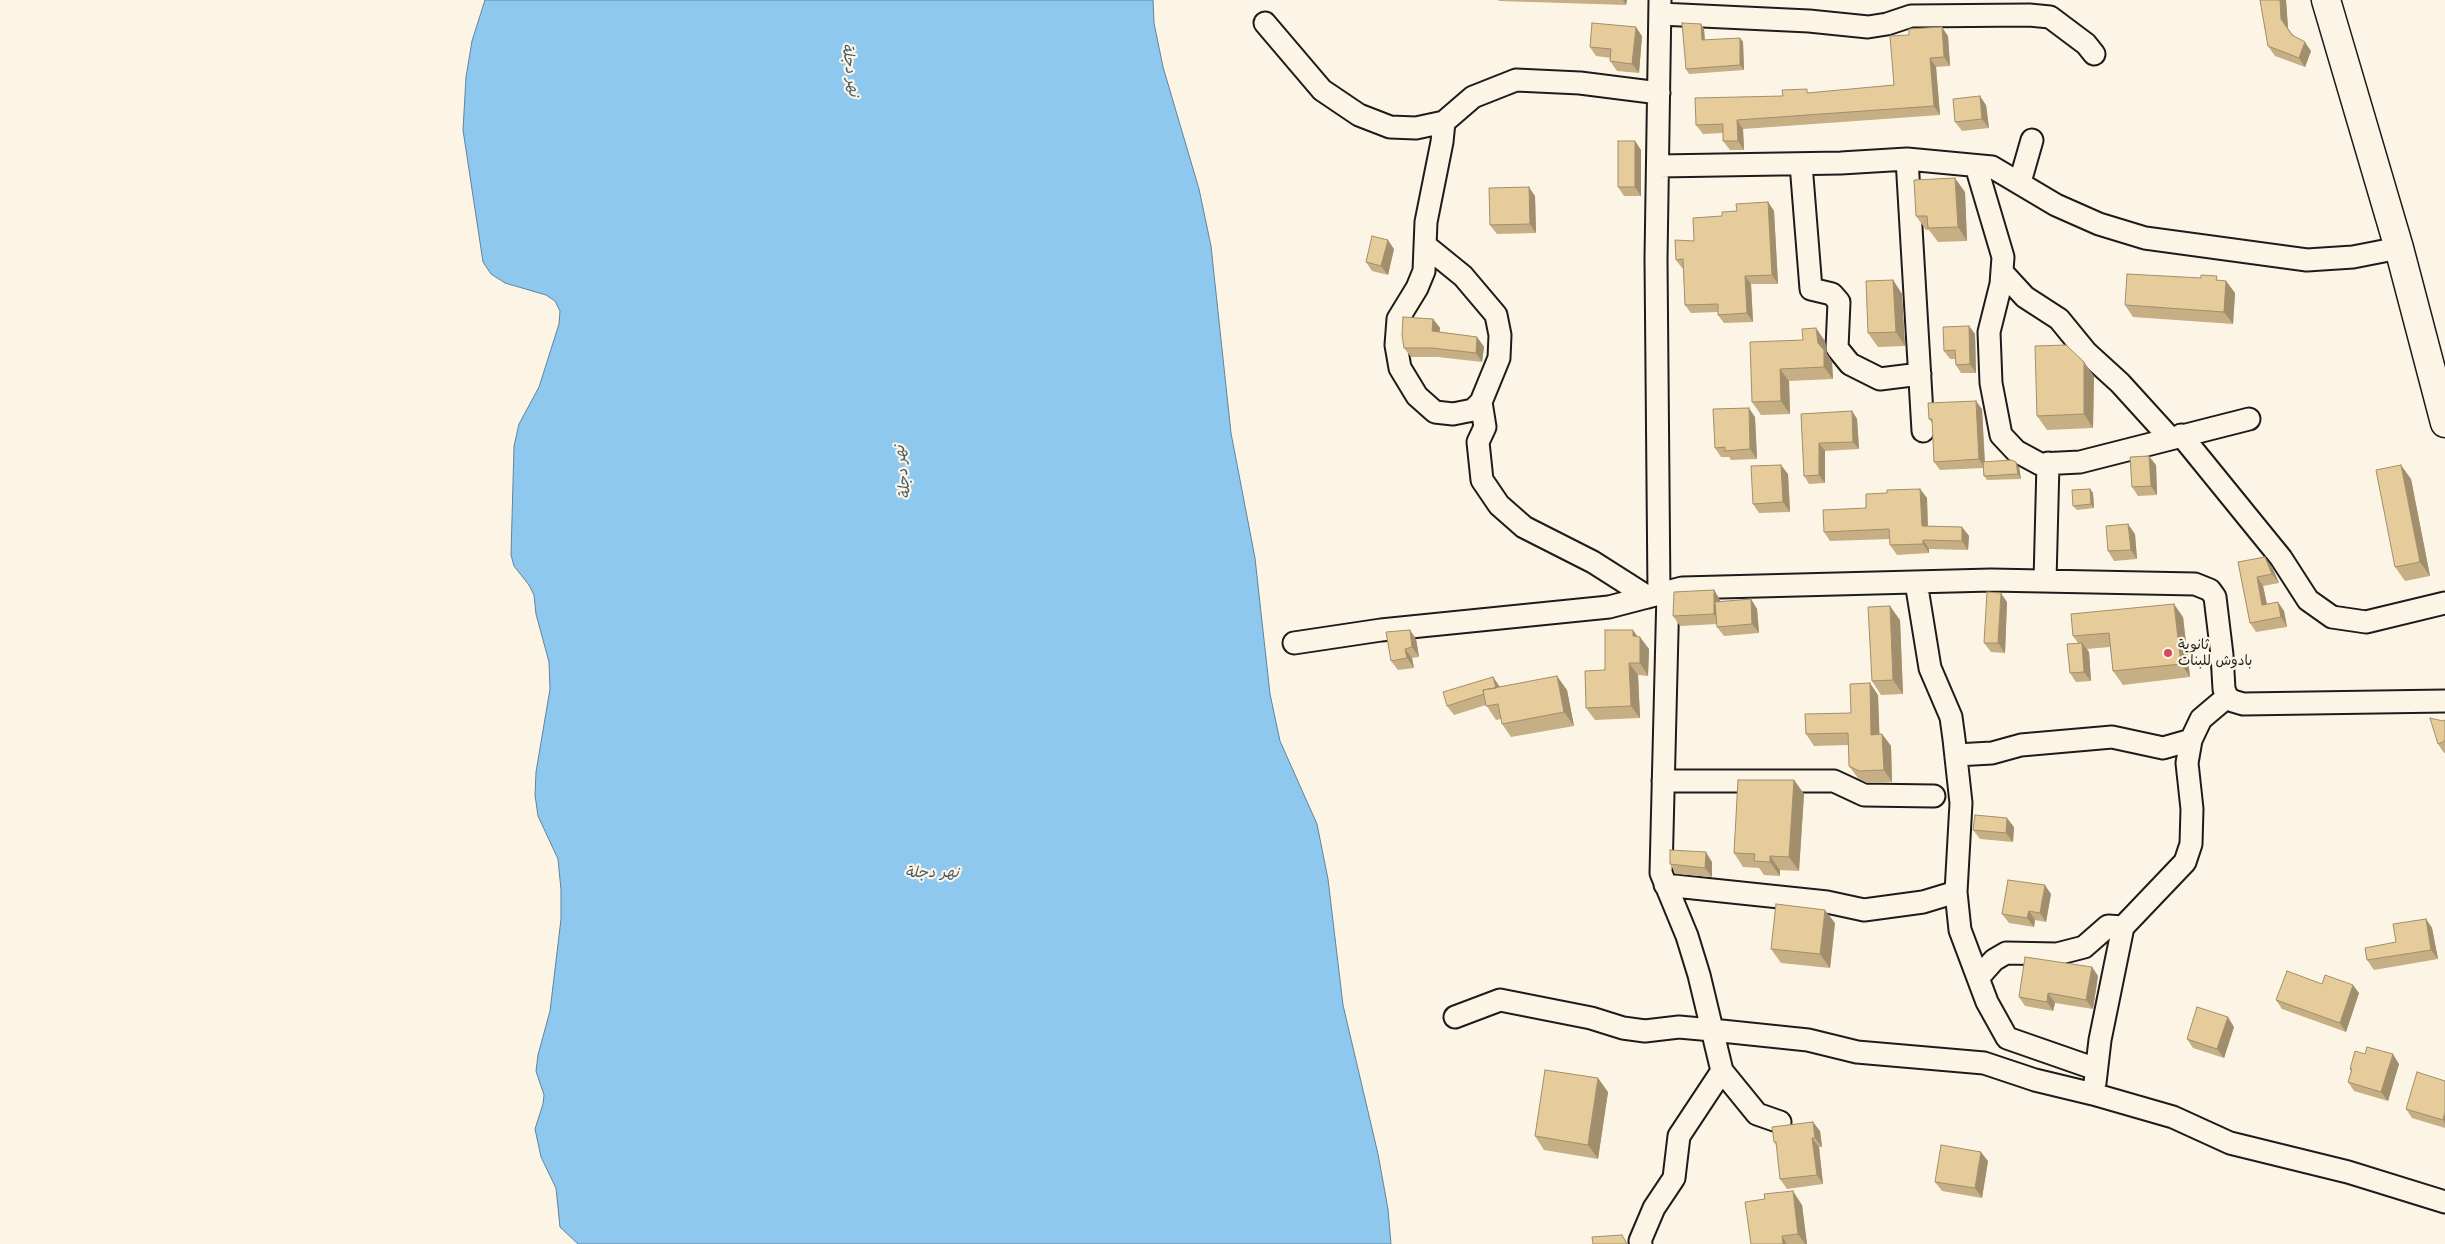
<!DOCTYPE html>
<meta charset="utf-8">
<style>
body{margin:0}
canvas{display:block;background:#fcf5e5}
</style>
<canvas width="2445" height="1244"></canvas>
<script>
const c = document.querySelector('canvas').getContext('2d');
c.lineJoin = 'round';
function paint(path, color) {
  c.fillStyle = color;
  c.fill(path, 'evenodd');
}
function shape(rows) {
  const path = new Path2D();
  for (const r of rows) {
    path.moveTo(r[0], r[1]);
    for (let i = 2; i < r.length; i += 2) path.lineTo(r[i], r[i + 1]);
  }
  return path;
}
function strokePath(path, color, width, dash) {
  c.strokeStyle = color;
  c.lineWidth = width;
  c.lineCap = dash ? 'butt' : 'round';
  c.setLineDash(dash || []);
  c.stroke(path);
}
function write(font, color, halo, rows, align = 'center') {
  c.font = font + ' "Shantell Sans","Playpen Sans Arabic",sans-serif';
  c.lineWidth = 4.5;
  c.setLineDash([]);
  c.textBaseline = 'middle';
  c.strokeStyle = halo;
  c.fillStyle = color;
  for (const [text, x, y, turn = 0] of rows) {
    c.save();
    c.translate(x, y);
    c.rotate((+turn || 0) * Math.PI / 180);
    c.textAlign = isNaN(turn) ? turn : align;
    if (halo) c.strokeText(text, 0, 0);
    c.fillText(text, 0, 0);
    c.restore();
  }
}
const water = shape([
 [485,0,1153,0,1154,23,1163,67,1199,189,1211,246,1231,433,1255,558,1270,694,1280,741,1317,824,1328,879,1343,1005,1378,1154,1388,1209,1391,1244,578,1244,560,1227,556,1188,541,1157,535,1129,543,1104,544,1095,536,1071,538,1055,550,1011,561,919,561,890,558,859,538,816,535,795,536,772,550,689,549,662,536,614,534,595,529,585,514,566,511,555,514,446,519,424,539,387,559,324,560,311,555,301,546,295,505,283,491,274,483,262,463,130,466,77,472,41,485,0]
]);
paint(water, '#8fc8ee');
strokePath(water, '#61839a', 1);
const street = shape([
 [1660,14,1809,21,1868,27,1887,24,1911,16,2029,15,2050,17,2086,44,2094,54],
 [1265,23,1322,90,1359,115,1390,127,1416,128,1444,122,1473,97,1516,80,1580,83,1659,93],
 [1907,159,1923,431],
 [1801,164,1811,289,1832,294,1839,302,1837,348,1850,364,1880,379,1920,374],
 [1659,166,1841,163,1907,159,1992,167,2056,205,2099,224,2145,238,2307,260,2353,257,2399,248],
 [1976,166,2003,257,2001,284,1989,332,1991,383,2001,435,2016,451,2040,464,2080,462,2249,419],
 [2020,182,2032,140],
 [1426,246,1463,276,1496,315,1500,335,1499,358,1481,402,1473,410,1453,414,1435,412,1417,396,1400,368,1396,345,1398,319,1417,288,1424,271,1426,222,1442,142,1444,122],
 [2002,272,2025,297,2059,319,2086,352,2120,383,2170,438],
 [1481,402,1485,427,1478,442,1482,480,1499,505,1524,527,1593,562,1648,597],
 [2181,435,2281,558,2308,600,2332,617,2366,622,2445,603],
 [2045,581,2048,463],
 [1916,582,1930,668,1951,717,1954,739,1961,803,1956,892,1960,930,1987,1002,2007,1038,2096,1069],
 [1668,592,1661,873,1687,936,1699,975,1722,1071,1757,1114,1780,1122],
 [1659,594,1656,259,1660,0],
 [1294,643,1381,630,1609,607,1682,588,1991,580,2195,584,2210,590,2215,597,2222,655,2224,689,2227,697,2233,701,2243,704,2445,701],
 [1956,755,1992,753,2021,745,2112,737,2163,748,2191,740],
 [1663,781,1834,781,1864,795,1934,796],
 [1665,885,1827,902,1864,910,1923,902,1956,892],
 [1978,978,1994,960,2006,953,2057,954,2084,947,2108,926,2123,927],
 [1455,1017,1500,1000,1591,1018,1623,1028,1645,1031,1679,1027,1712,1030,1808,1040,1857,1052,1984,1063,2035,1080,2093,1094,2173,1117,2230,1143,2348,1172,2445,1202],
 [2095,1083,2100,1040,2123,927,2185,862,2191,844,2192,809,2187,763,2191,740,2201,719,2227,697],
 [1641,1244,1640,1241,1654,1208,1674,1178,1679,1136,1722,1071]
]);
const secondary = shape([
 [2326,0,2399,248,2445,423]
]);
strokePath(street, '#1c1c1c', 25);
strokePath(secondary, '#1c1c1c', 31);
strokePath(street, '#fcf5e5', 21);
strokePath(secondary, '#fcf5e5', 28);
paint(shape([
 [1498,0,1627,0,1626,5,1499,1],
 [2260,0,2286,0,2288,28,2293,35,2311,51,2305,67,2275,56,2268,46],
 [1701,24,1704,29,1705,40,1740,38,1743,42,1744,70,1689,74,1686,69],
 [1642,36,1639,73,1617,71,1610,61,1611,58,1596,56,1590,47],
 [1948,36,1950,66,1936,67,1940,115,1743,129,1744,150,1730,150,1723,141,1723,133,1703,134,1696,125,1783,96,1894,85],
 [1986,105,1989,128,1962,131,1955,122],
 [1635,141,1641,150,1641,196,1624,196,1618,187],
 [1965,192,1967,241,1938,242,1929,230,1926,230,1916,216],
 [1535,196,1536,233,1497,234,1490,225],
 [1768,202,1774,211,1778,284,1751,284,1753,322,1724,323,1718,315,1718,312,1691,313,1685,305,1683,268,1682,268,1676,260,1694,241,1722,216],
 [1394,249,1388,275,1372,271,1366,262],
 [2201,278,2226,281,2235,293,2233,324,2133,317,2125,305],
 [1893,280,1902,294,1905,346,1878,347,1868,333],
 [1433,319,1440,328,1439,332,1477,337,1484,347,1482,362,1438,357,1411,357,1404,348],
 [1969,326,1975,334,1976,373,1961,373,1956,365,1955,359,1950,359,1944,351],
 [1803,340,1825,341,1827,354,1832,362,1833,379,1789,381,1790,414,1761,415,1752,402],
 [2094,376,2093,428,2047,430,2037,416],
 [1982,409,1985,462,2019,467,2021,479,1987,480,1984,476,1983,468,1940,470,1934,462,1933,424,1929,419],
 [1852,411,1857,419,1859,449,1825,451,1825,483,1809,484,1804,476,1801,414],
 [1755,417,1757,459,1731,460,1729,457,1721,457,1715,448],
 [2156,465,2157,495,2138,496,2132,487],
 [1788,474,1790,512,1759,513,1753,504],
 [2411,479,2430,576,2405,581,2395,567],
 [1920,489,1927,498,1928,526,1962,527,1969,536,1968,550,1929,549,1929,553,1897,555,1890,545,1890,539,1830,541,1824,532,1866,508,1887,493],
 [2090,489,2093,493,2094,508,2077,510,2073,506],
 [2135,534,2137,559,2114,561,2108,551],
 [2238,562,2272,567,2279,583,2263,586,2267,604,2284,611,2287,627,2256,632,2250,623],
 [1714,590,1720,600,1720,602,1751,599,1757,609,1759,633,1724,636,1717,627,1717,624,1680,626,1673,616],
 [2007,602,2005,653,1991,652,1984,643],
 [2183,617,2190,677,2123,685,2113,671,2110,647,2087,649,2089,652,2091,681,2076,682,2070,673,2078,643,2073,636],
 [1900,620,1903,694,1881,695,1872,681],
 [1638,637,1649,649,1648,676,1638,675,1640,718,1595,720,1586,708,1605,670],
 [1416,639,1419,657,1412,658,1414,668,1398,670,1391,661],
 [1493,677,1500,687,1567,690,1574,726,1511,737,1502,724,1501,719,1496,720,1486,705,1454,715,1447,706],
 [1878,695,1879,735,1882,734,1891,746,1892,782,1867,783,1858,778,1849,766,1849,745,1814,746,1806,734,1851,713],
 [2445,720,2445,753,2444,753,2438,744,2443,721],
 [1794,780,1804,794,1799,871,1780,870,1780,876,1764,875,1759,868,1743,867,1734,853],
 [2014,827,2013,842,1980,839,1973,830],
 [1712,862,1712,877,1676,874,1670,864],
 [2051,894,2046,922,2035,920,2034,927,2009,923,2002,914],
 [2426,919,2432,928,2438,959,2374,970,2367,960,2396,942],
 [1835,923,1830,968,1781,963,1771,949],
 [2092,967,2098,976,2093,1009,2055,1003,2053,1011,2025,1006,2019,997],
 [2322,984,2359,993,2346,1032,2282,1009,2276,1000],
 [2234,1027,2224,1058,2193,1048,2187,1039],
 [2399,1064,2388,1101,2354,1091,2348,1082,2351,1071,2350,1069],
 [2445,1081,2445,1128,2412,1118,2406,1109],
 [1608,1092,1598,1159,1544,1150,1535,1136],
 [1820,1131,1822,1147,1819,1147,1823,1184,1787,1189,1780,1179,1777,1146,1774,1142],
 [1988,1161,1982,1198,1942,1191,1935,1182],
 [1802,1205,1807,1244,1751,1244]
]), '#c6af85');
paint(shape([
 [1623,0,1627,0,1626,5],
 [2280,0,2286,0,2288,28,2281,19],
 [1701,24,1704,29,1705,44,1702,40],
 [1636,27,1642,36,1639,73,1632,64],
 [1942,27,1948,36,1950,66,1944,57],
 [1740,38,1743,42,1744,70,1740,65],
 [2305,42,2311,51,2305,67,2299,58],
 [1930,58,1936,67,1940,115,1934,106],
 [1980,96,1986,105,1989,128,1982,119],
 [1737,120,1743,129,1744,150,1738,141],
 [1635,141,1641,150,1641,196,1635,187],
 [1955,178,1965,192,1967,241,1958,227],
 [1529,187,1535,196,1536,233,1530,224],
 [1768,202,1774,211,1778,284,1772,275],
 [1388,240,1394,249,1388,275,1381,266],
 [1745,276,1751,284,1753,322,1747,313],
 [1893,280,1902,294,1905,346,1896,332],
 [2226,281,2235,293,2233,324,2224,312],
 [1433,319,1440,328,1439,341,1432,331],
 [1969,326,1975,334,1976,373,1970,364],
 [1816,328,1825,341,1827,354,1832,362,1833,379,1824,367,1818,343],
 [1477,337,1484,347,1482,362,1476,353],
 [2084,362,2094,376,2093,428,2084,414],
 [1780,369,1789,381,1790,414,1781,401],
 [1976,401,1982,409,1985,468,1979,459],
 [1749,408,1755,417,1757,459,1750,449],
 [1852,411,1857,419,1859,449,1853,442],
 [1819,443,1825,451,1825,483,1819,475],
 [2149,456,2156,465,2157,495,2151,486],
 [2016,462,2019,467,2021,479,2018,474],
 [1781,465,1788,474,1790,512,1783,502],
 [2401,465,2411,479,2430,576,2420,562],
 [1920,489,1927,498,1928,535,1922,526],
 [2090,489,2093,493,2094,508,2091,504],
 [2128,524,2135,534,2137,559,2131,550],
 [1962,527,1969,536,1968,550,1962,541],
 [1923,540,1929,549,1929,553,1923,544],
 [2265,557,2272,567,2279,583,2272,574],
 [2257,577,2263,586,2269,614,2262,605],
 [1714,590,1720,600,1721,624,1714,614],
 [2001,593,2007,602,2005,653,1998,643],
 [1751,599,1757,609,1759,633,1752,624],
 [2278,602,2284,611,2287,627,2281,617],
 [2174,604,2183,617,2190,677,2181,664],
 [1890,606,1900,620,1903,694,1893,680],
 [1410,630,1416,639,1419,657,1412,647],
 [1633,630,1640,640,1640,637,1649,649,1648,676,1640,663,1633,636],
 [2082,643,2089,652,2091,681,2084,672],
 [1405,649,1412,658,1414,668,1407,658],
 [1629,663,1638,675,1640,718,1631,706],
 [1557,676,1567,690,1574,726,1564,712],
 [1493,677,1499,686,1503,700,1497,690],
 [1870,683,1878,695,1880,747,1871,735],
 [1882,734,1891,746,1892,782,1884,770],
 [1794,780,1804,794,1799,871,1789,857],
 [2007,818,2014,827,2013,842,2006,833],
 [1706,852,1712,862,1712,877,1705,868],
 [1770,856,1780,870,1780,876,1770,862],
 [2045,885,2051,894,2046,922,2040,913],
 [1825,910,1835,923,1830,968,1820,954],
 [2029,911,2035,920,2034,927,2027,918],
 [2426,919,2432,928,2438,959,2431,950],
 [2092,967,2098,976,2093,1009,2086,1000],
 [2353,985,2359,993,2346,1032,2340,1023],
 [2048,993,2055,1003,2053,1011,2047,1002],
 [2228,1017,2234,1027,2224,1058,2217,1049],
 [2393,1054,2399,1064,2388,1101,2381,1092],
 [1598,1078,1608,1092,1598,1159,1588,1145],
 [2445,1112,2445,1124,2443,1120],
 [1813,1122,1820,1131,1822,1147,1815,1138],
 [1812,1138,1819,1147,1823,1184,1817,1175],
 [1981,1152,1988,1161,1982,1198,1975,1188],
 [1793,1191,1802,1205,1807,1244,1805,1244,1798,1234],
 [1782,1236,1787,1244,1783,1244]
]), '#a18e6c');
const building = shape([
 [2260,0,2280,0,2281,19,2292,35,2305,42,2299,58,2268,46,2260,0],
 [1592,23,1636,27,1632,64,1610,61,1611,49,1590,47,1592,23],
 [1682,23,1701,24,1702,40,1740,38,1740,65,1686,69,1682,23],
 [1942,27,1944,57,1930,58,1934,106,1737,120,1738,141,1723,141,1723,124,1696,125,1695,98,1783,96,1782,90,1807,89,1807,93,1894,85,1890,36,1909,35,1909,29,1942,27],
 [1980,96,1982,119,1955,122,1953,99,1980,96],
 [1618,141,1635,141,1635,187,1618,187,1618,141],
 [1955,178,1958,227,1928,228,1927,216,1916,216,1914,180,1955,178],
 [1529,187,1530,224,1490,225,1489,188,1529,187],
 [1768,202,1772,275,1745,276,1747,313,1718,315,1718,304,1685,305,1683,259,1676,260,1675,240,1694,241,1693,218,1722,216,1722,212,1737,211,1736,204,1768,202],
 [1372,236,1388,240,1381,266,1366,262,1372,236],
 [2127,274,2201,278,2201,275,2217,276,2216,280,2226,281,2224,312,2125,305,2127,274],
 [1893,280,1896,332,1868,333,1866,281,1893,280],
 [1403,317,1433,319,1432,331,1477,337,1476,353,1432,348,1404,348,1402,335,1403,317],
 [1969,326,1970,364,1956,365,1955,350,1944,351,1943,327,1969,326],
 [1816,328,1818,343,1824,350,1824,367,1780,369,1781,401,1752,402,1750,342,1803,340,1802,329,1816,328],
 [2066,345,2084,362,2084,414,2037,416,2035,346,2066,345],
 [1976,401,1979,459,1934,462,1932,419,1929,419,1928,403,1976,401],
 [1749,408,1750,449,1725,451,1725,447,1715,448,1713,409,1749,408],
 [1852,411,1853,442,1819,443,1819,475,1804,476,1801,414,1852,411],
 [2149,456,2151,486,2132,487,2130,457,2149,456],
 [2011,460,2016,462,2018,474,1984,476,1983,462,2011,460],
 [1781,465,1783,502,1753,504,1751,466,1781,465],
 [2401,465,2420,562,2395,567,2376,470,2401,465],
 [1920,489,1922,526,1962,527,1962,541,1923,540,1923,544,1890,545,1889,529,1824,532,1823,510,1866,508,1866,494,1887,493,1887,490,1920,489],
 [2090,489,2091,504,2073,506,2072,490,2090,489],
 [2128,524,2131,550,2108,551,2106,526,2128,524],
 [2265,557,2272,574,2257,577,2262,605,2278,602,2281,617,2250,623,2238,562,2265,557],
 [1714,590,1714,614,1673,616,1674,592,1714,590],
 [1987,592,2001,593,1998,643,1984,643,1987,592],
 [1751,599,1752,624,1717,627,1715,602,1751,599],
 [2174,604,2181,664,2113,671,2109,633,2073,636,2071,614,2174,604],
 [1890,606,1893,680,1872,681,1868,607,1890,606],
 [1410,630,1412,647,1405,649,1407,658,1391,661,1386,632,1410,630],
 [1605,630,1633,630,1633,636,1640,637,1640,663,1629,663,1631,706,1586,708,1585,671,1605,670,1605,630],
 [2082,643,2084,672,2070,673,2067,644,2082,643],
 [1557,676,1564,712,1502,724,1498,704,1486,706,1483,690,1557,676],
 [1493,677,1496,688,1483,690,1484,694,1447,706,1443,692,1493,677],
 [1870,683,1871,735,1882,734,1884,770,1859,771,1849,766,1848,733,1806,734,1805,714,1851,713,1850,684,1870,683],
 [2430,718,2443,721,2445,720,2445,741,2438,744,2430,718],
 [1738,780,1794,780,1789,857,1770,856,1770,862,1754,861,1755,854,1734,853,1738,780],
 [1975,815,2007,818,2006,833,1973,830,1975,815],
 [1670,850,1706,852,1705,868,1670,864,1670,850],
 [2008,880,2045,885,2040,913,2029,911,2027,918,2002,914,2008,880],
 [1776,904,1825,910,1820,954,1771,949,1776,904],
 [2426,919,2431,950,2367,960,2365,948,2396,942,2393,924,2426,919],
 [2025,957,2092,967,2086,1000,2048,993,2047,1002,2019,997,2025,957],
 [2287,971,2322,984,2325,975,2353,985,2340,1023,2276,1000,2287,971],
 [2197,1007,2228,1017,2217,1049,2187,1039,2197,1007],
 [2367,1047,2393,1054,2381,1092,2348,1082,2352,1069,2350,1069,2355,1051,2365,1054,2367,1047],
 [1545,1070,1598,1078,1588,1145,1535,1136,1545,1070],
 [2417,1072,2445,1081,2445,1112,2443,1120,2406,1109,2417,1072],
 [1813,1122,1815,1138,1812,1138,1817,1175,1780,1179,1776,1142,1774,1142,1772,1127,1813,1122],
 [1941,1145,1981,1152,1975,1188,1935,1182,1941,1145],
 [1793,1191,1798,1234,1782,1236,1783,1244,1751,1244,1745,1202,1765,1199,1764,1194,1793,1191],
 [1622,1235,1627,1244,1593,1244,1592,1237,1622,1235]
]);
paint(building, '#e6cb9b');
strokePath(building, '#a18e6c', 1);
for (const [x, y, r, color] of [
 [2168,653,5,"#d1495b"]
]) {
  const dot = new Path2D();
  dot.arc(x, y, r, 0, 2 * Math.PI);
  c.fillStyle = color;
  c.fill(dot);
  strokePath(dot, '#fcf5e5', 2);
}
write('14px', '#1c1c1c', '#fcf5e5', [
 ["ثانوية",2178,645],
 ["بادوش للبنات",2178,661]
], 'left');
write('italic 15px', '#445866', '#fcf5e5', [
 ["نهر دجلة",850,70,82],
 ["نهر دجلة",903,472,-97],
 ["نهر دجلة",932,873]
]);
</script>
